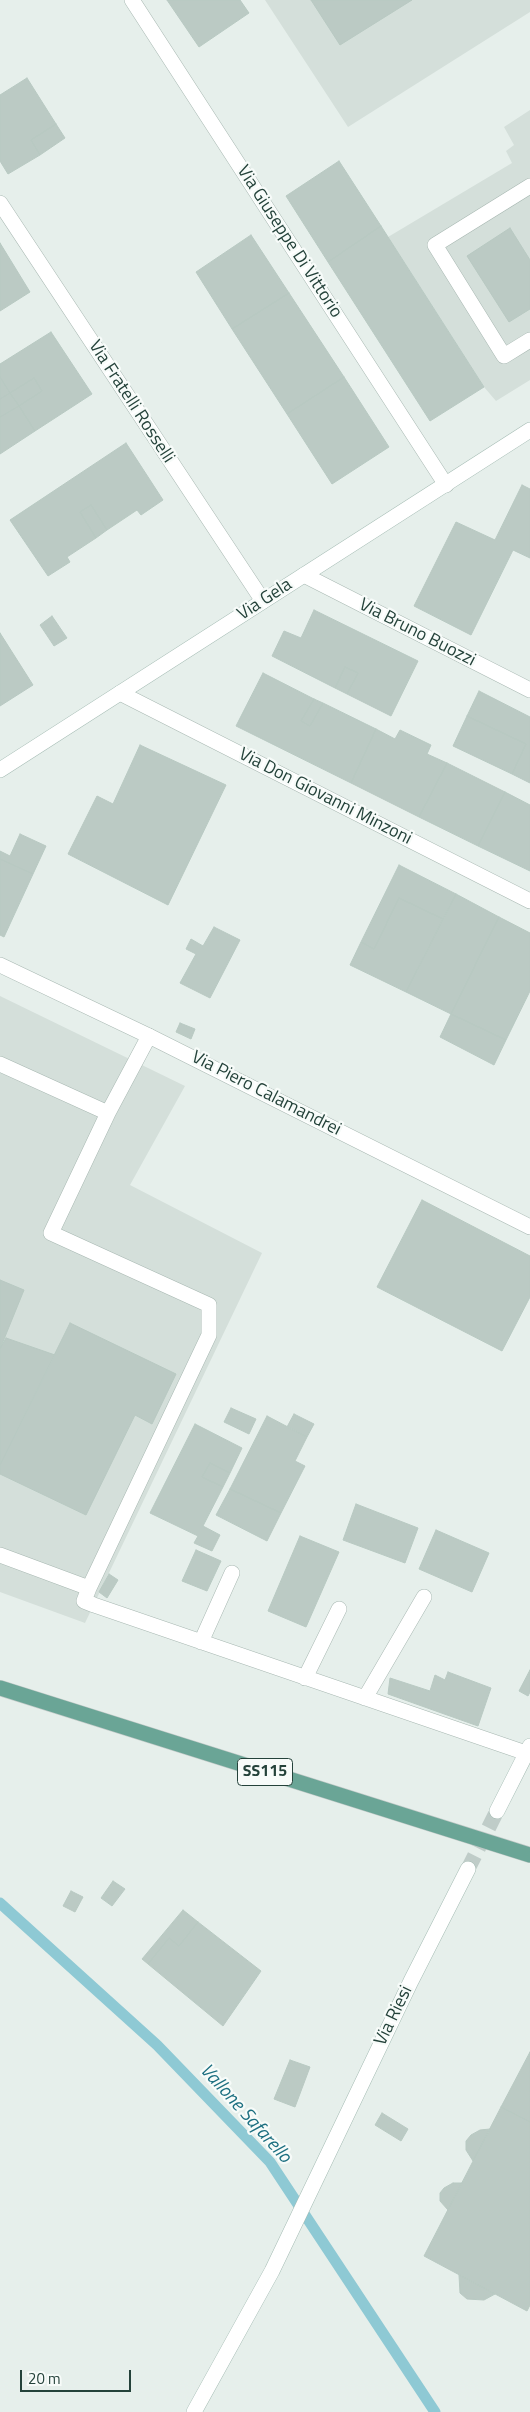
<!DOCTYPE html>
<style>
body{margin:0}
#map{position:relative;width:530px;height:2412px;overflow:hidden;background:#e6efeb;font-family:"Titillium Web",sans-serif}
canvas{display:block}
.scale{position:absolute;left:20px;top:2370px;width:111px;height:22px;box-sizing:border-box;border:2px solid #24423a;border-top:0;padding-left:6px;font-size:15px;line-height:18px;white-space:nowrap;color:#24423a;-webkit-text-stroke:4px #f7fbf9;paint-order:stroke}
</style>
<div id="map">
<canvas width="530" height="2412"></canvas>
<div class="scale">20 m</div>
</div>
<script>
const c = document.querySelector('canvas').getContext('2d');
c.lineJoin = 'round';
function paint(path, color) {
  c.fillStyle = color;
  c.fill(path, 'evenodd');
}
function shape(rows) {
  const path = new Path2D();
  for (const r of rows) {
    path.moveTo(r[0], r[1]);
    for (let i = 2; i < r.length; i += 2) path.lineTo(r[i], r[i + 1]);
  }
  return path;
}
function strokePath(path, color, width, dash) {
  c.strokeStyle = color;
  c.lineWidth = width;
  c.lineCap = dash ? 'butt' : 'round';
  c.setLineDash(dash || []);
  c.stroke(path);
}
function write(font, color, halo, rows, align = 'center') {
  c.font = font + ' "Titillium Web",sans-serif';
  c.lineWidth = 4.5;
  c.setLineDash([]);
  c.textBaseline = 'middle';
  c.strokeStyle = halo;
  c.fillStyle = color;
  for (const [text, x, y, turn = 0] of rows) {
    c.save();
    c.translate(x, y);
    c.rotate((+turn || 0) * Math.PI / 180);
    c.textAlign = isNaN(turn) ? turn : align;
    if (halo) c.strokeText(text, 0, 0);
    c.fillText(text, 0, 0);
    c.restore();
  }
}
paint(shape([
 [265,0,530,0,530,12,348,127],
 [530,110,530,380,496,401,484,387,388,237,512,163,506,151,514,145,504,127],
 [0,996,185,1086,130,1185,262,1253,85,1623,0,1592]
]), '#d4dfda');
strokePath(shape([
 [0,1903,157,2045,270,2162,435,2412]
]), '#8ec9d4', 11);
const building = shape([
 [167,0,240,0,249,13,199,47,167,0],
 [311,0,412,0,340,45,311,0],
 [27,78,56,124,31,140,40,155,8,174,0,161,0,95,27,78],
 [56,124,65,138,40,155,31,140,56,124],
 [339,161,381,226,328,262,286,196,339,161],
 [381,226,484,387,430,421,328,262,381,226],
 [510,228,530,260,530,309,509,322,467,256,510,228],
 [251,235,289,293,232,329,196,272,251,235],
 [0,243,30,292,0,311,0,243],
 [289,293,344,377,287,414,232,329,289,293],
 [51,332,92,394,35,431,19,406,42,391,34,378,10,393,0,377,0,364,51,332],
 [0,377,10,393,0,399,0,377],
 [344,377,389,447,332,484,287,414,344,377],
 [34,378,42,391,19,406,10,393,34,378],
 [10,393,19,406,0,417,0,399,10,393],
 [19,406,35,431,0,454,0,417,19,406],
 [126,443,163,500,141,515,137,510,107,530,91,505,80,512,96,538,67,557,70,562,48,576,10,520,126,443],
 [522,485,530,489,530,558,513,550,471,635,414,606,456,522,495,540,522,485],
 [91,505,107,530,96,538,80,512,91,505],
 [314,610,418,661,391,716,347,694,358,673,345,667,335,688,272,656,284,631,301,638,314,610],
 [52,616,67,638,54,646,40,625,52,616],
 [0,633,33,685,0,706,0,633],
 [345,667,358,673,347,694,335,688,345,667],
 [263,673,314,699,301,721,310,726,323,703,376,729,351,783,236,726,263,673],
 [479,691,530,717,530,783,512,774,526,744,467,716,479,691],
 [314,699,323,703,310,726,301,721,314,699],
 [467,716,526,744,512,774,453,746,467,716],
 [376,729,395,739,400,730,431,745,427,754,447,763,419,817,351,783,376,729],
 [140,745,226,785,168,905,68,854,97,796,113,804,140,745],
 [447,763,505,792,478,846,419,817,447,763],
 [505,792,530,805,530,871,478,846,505,792],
 [20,834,46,846,33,874,0,859,0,851,10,856,20,834],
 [0,859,33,874,4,937,0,935,0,859],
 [399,865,456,894,443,919,399,898,374,949,361,942,399,865],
 [456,894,499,917,451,1014,406,992,456,894],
 [399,898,443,919,406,992,350,965,361,942,374,949,399,898],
 [499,917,530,933,530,991,506,1040,451,1014,499,917],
 [214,927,240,940,210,998,180,983,196,954,186,949,191,939,203,946,214,927],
 [451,1014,506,1040,494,1065,440,1037,451,1014],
 [180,1023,195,1029,191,1039,176,1032,180,1023],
 [422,1200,530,1256,530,1297,502,1351,377,1287,422,1200],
 [0,1280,24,1290,0,1349,0,1280],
 [70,1323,176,1374,152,1424,135,1415,86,1515,0,1474,0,1465,70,1323],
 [6,1338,55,1355,0,1465,0,1349,6,1338],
 [231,1408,256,1419,249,1434,224,1422,231,1408],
 [294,1414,314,1424,307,1437,287,1427,294,1414],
 [267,1416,307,1437,295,1461,305,1466,281,1513,230,1489,267,1416],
 [195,1424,242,1448,230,1473,210,1463,202,1477,223,1487,203,1526,220,1535,212,1551,194,1543,198,1536,150,1513,195,1424],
 [210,1463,230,1473,223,1487,202,1477,210,1463],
 [230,1489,281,1513,267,1541,216,1515,230,1489],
 [356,1504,418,1528,405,1563,343,1540,356,1504],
 [436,1530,489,1553,472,1592,419,1569,436,1530],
 [300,1536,339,1552,306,1627,268,1611,300,1536],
 [196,1550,221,1561,207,1591,182,1581,196,1550],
 [109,1574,118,1580,107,1598,99,1592,109,1574],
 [530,1670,530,1692,528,1696,519,1691,530,1670],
 [448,1672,491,1688,478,1726,388,1694,390,1678,430,1691,435,1675,445,1680,448,1672],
 [113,1881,125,1889,112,1906,101,1898,113,1881],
 [71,1891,83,1897,75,1912,63,1906,71,1891],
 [183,1910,198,1922,179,1946,169,1938,148,1964,142,1959,183,1910],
 [198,1922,261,1971,223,2026,148,1964,169,1938,179,1946,198,1922],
 [530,2052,530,2122,501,2107,530,2052],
 [290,2060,310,2067,295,2107,274,2099,290,2060],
 [501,2107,530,2122,530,2305,527,2311,424,2256,501,2107],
 [382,2113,408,2129,401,2141,375,2125,382,2113],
 [490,2129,473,2161,466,2150,466,2141,471,2135,480,2130,490,2129],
 [453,2183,462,2183,448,2210,440,2201,440,2193,444,2188,453,2183],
 [459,2275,495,2294,484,2300,467,2299,460,2293,459,2275]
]);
paint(building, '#bbcac4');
strokePath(building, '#b8c9c2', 1);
strokePath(shape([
 [468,1869,497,1811]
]), '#bfccc8', 15, [15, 8]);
const service = shape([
 [530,186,435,245,504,356,530,340],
 [0,1064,108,1113,51,1233,209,1305,209,1335,89,1588,0,1555],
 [108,1113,149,1036],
 [89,1588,84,1601,94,1605,526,1753],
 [201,1642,232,1573],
 [305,1678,339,1609],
 [365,1698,424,1597]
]);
const minor = shape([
 [132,0,446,485],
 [0,203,263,601],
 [304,575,530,690],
 [120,693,530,901],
 [0,965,149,1036,530,1227]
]);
const secondary = shape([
 [0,770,530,430],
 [497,1811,530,1746],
 [194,2412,272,2271,411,1981,468,1869]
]);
const primary = shape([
 [0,1688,530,1855]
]);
strokePath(service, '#a8b8b2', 16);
strokePath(minor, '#a8b8b2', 16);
strokePath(secondary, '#a4bbb3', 16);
strokePath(primary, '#c2cac8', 16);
strokePath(service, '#fff', 15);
strokePath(minor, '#fff', 15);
strokePath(secondary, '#fff', 15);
strokePath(primary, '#6aa596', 15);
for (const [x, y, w] of [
 [265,1772,55]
]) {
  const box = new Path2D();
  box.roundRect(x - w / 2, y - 13.5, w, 27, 4);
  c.fillStyle = '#f7fbf9';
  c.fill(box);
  strokePath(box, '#24423a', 1);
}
write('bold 16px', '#24423a', null, [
 ["SS115",265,1772]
]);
write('18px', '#24423a', '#f7fbf9', [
 ["Via Giuseppe Di Vittorio",289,242,57],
 ["Via Fratelli Rosselli",131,402,57],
 ["Via Gela",265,600,-33],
 ["Via Bruno Buozzi",417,633,27],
 ["Via Don Giovanni Minzoni",325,797,27],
 ["Via Piero Calamandrei",266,1094,27],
 ["Via Riesi",394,2016,-64]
]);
write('italic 19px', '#1c6f80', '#f7fbf9', [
 ["Vallone Safarello",245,2114,48]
]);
</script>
